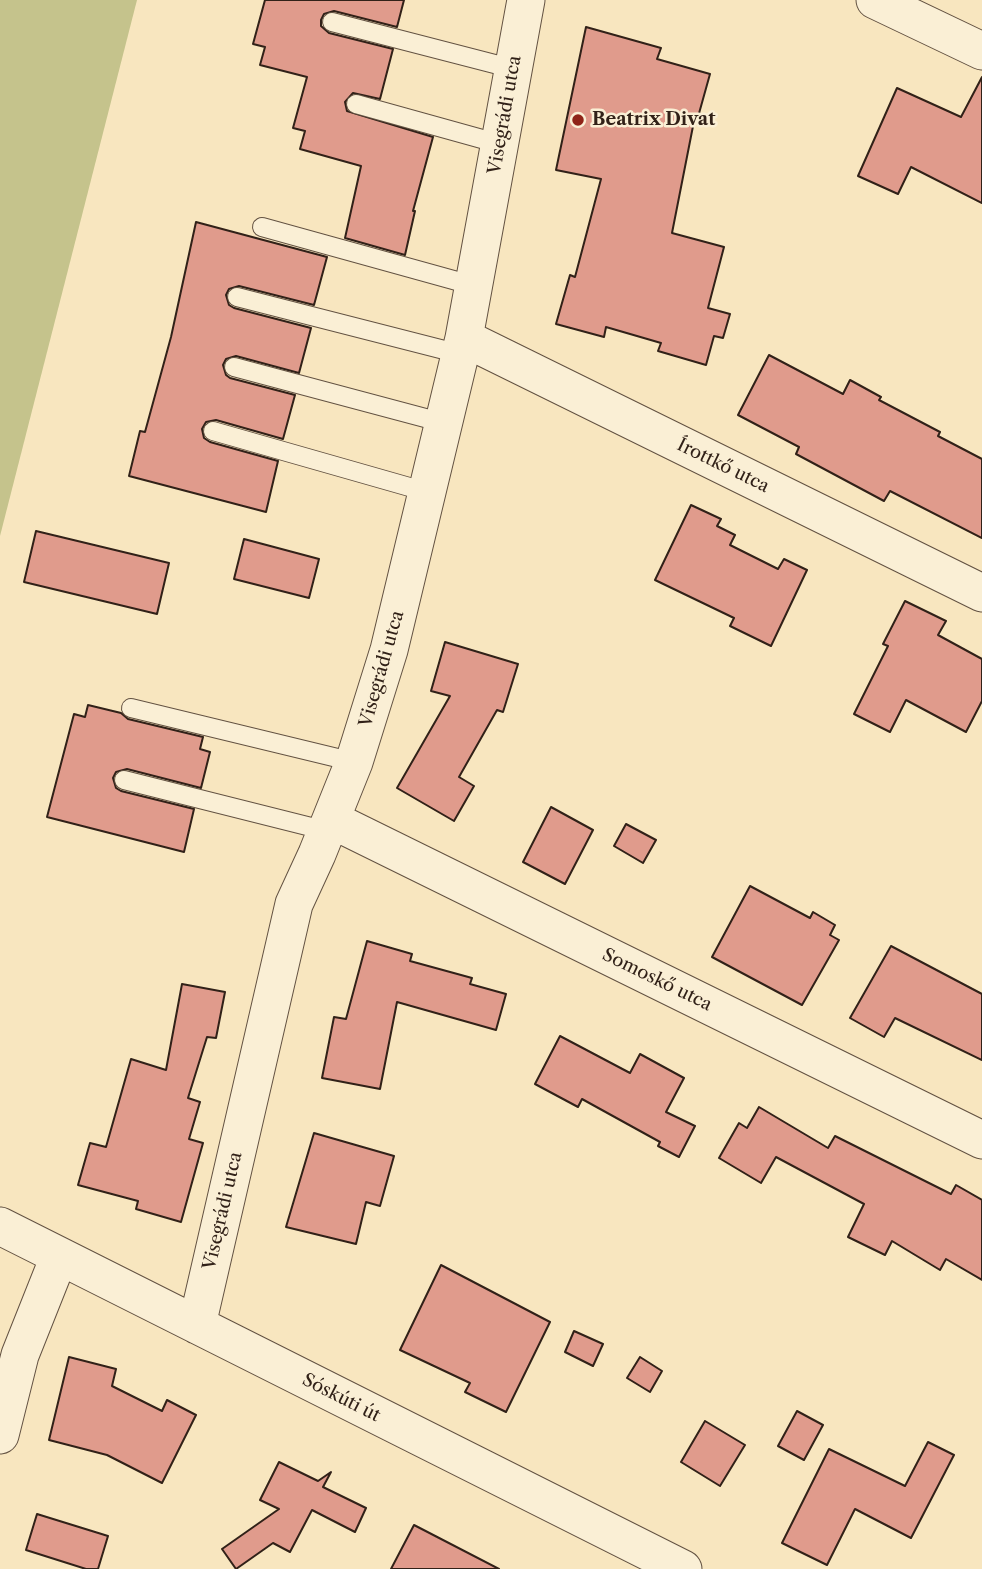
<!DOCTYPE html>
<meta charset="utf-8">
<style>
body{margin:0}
canvas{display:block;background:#f8e6bf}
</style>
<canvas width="982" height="1569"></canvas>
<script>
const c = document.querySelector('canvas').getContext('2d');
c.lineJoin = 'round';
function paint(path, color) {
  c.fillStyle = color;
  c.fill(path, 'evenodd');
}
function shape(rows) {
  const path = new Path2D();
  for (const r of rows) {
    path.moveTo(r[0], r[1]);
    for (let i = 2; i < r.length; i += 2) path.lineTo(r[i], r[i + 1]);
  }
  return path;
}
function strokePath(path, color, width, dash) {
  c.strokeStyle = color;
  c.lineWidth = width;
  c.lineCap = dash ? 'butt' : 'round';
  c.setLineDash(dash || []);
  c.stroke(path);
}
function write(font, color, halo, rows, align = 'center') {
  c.font = font + ' "Libre Caslon Text",serif';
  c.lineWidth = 5;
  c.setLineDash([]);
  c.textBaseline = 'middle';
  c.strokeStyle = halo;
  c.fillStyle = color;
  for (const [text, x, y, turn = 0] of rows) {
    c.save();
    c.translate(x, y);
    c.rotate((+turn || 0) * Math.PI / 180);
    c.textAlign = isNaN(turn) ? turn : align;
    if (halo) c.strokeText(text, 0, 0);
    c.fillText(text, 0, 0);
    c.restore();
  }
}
paint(shape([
 [0,0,137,0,0,536]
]), '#c5c38c');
const building = shape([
 [265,0,404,0,397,27,334,11,324,14,321,20,321,26,329,33,393,49,380,99,353,93,345,102,347,111,433,137,413,211,415,211,405,255,345,238,361,166,300,149,305,131,293,128,307,77,260,65,265,47,253,44,265,0],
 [586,27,661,48,657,59,710,74,698,117,695,116,672,233,724,247,708,308,730,314,723,338,714,336,706,365,658,351,661,343,606,327,604,337,556,324,570,275,575,277,601,179,556,170,586,27],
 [982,77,982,203,911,167,898,194,858,176,897,88,961,117,982,77],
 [196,222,327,257,314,305,239,286,229,289,226,295,229,305,234,308,311,328,299,373,236,356,226,359,223,365,226,375,230,378,295,395,283,439,216,420,206,422,202,429,204,438,210,442,278,461,266,512,129,476,140,431,145,432,171,337,196,222],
 [769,355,843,394,850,380,881,397,879,400,940,432,938,436,982,459,982,538,890,491,884,501,796,454,799,447,738,415,769,355],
 [691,505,721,519,717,526,735,535,730,545,778,569,784,559,807,570,771,646,730,626,734,618,655,580,691,505],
 [36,531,169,563,157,614,24,582,36,531],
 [244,539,319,559,309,598,234,579,244,539],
 [905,601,946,621,938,635,982,659,982,701,966,732,906,700,890,732,854,714,888,646,883,644,905,601],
 [445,642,518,664,503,712,497,710,459,777,474,786,454,821,397,788,450,696,431,691,445,642],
 [88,705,121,713,128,719,203,737,200,749,210,752,201,788,127,769,116,772,113,778,116,788,121,791,194,809,184,852,47,817,74,714,85,717,88,705],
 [551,807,593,830,565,884,523,862,551,807],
 [626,824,656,840,643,863,614,846,626,824],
 [750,886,810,918,813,912,835,925,830,935,839,940,802,1005,712,957,750,886],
 [367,941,412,954,410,961,472,978,470,984,506,994,496,1030,397,1002,380,1089,322,1078,334,1017,346,1019,367,941],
 [891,946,982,994,982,1060,895,1018,884,1037,850,1018,891,946],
 [182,984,225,992,216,1038,207,1037,188,1098,200,1102,189,1139,203,1143,181,1222,136,1209,138,1201,78,1185,90,1143,106,1147,131,1059,166,1070,182,984],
 [560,1036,630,1073,640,1054,684,1078,666,1112,695,1126,679,1157,658,1146,660,1142,582,1099,578,1107,535,1084,560,1036],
 [759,1107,828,1148,835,1136,951,1194,956,1185,982,1200,982,1280,946,1259,940,1270,892,1241,885,1255,848,1237,864,1204,776,1157,761,1183,719,1158,739,1123,747,1128,759,1107],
 [314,1133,394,1156,380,1206,366,1202,356,1244,286,1227,314,1133],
 [441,1265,550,1322,506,1412,465,1392,470,1383,400,1350,441,1265],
 [574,1331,603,1344,593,1366,565,1352,574,1331],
 [69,1357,116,1369,112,1386,162,1411,167,1400,196,1415,162,1483,107,1455,49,1440,69,1357],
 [640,1357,662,1371,650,1392,627,1378,640,1357],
 [797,1411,823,1425,804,1460,778,1446,797,1411],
 [705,1421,745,1445,720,1486,681,1462,705,1421],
 [928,1442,954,1455,911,1538,855,1509,827,1565,782,1543,829,1449,905,1486,928,1442],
 [279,1462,318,1481,331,1472,323,1487,366,1508,355,1532,312,1510,290,1552,273,1543,236,1569,222,1549,279,1509,260,1500,279,1462],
 [37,1514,108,1536,98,1569,86,1569,26,1550,37,1514],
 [414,1525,499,1569,391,1569,414,1525]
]);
paint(building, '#e09b8c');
strokePath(building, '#312118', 2);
const service = shape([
 [332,22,514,69],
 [356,104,500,144],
 [262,227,475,286],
 [237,297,460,354],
 [234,367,444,423],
 [213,431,427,492],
 [131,708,354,762],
 [124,780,327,831]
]);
const minor = shape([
 [875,0,982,51],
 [464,338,982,593],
 [332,820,982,1140],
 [0,1226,683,1569],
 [197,1325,294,904,317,854,354,762,389,650,464,338,526,0],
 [0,1435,20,1355,59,1257]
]);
strokePath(service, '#635242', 20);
strokePath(minor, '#635242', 39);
strokePath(service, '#faefd5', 18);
strokePath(minor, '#faefd5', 37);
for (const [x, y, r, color] of [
 [578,120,7,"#8f2418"]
]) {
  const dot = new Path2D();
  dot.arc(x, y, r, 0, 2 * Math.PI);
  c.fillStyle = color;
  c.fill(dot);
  strokePath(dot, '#faefd5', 2.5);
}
write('18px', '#312118', '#faefd5', [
 ["Visegrádi utca",505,115,-80],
 ["Írottkő utca",723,466,26],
 ["Visegrádi utca",382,669,-74],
 ["Somoskő utca",657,980,26],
 ["Visegrádi utca",223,1211,-77],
 ["Sóskúti út",341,1398,27]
]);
write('bold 18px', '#312118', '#faefd5', [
 ["Beatrix Divat",592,120]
], 'left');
</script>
